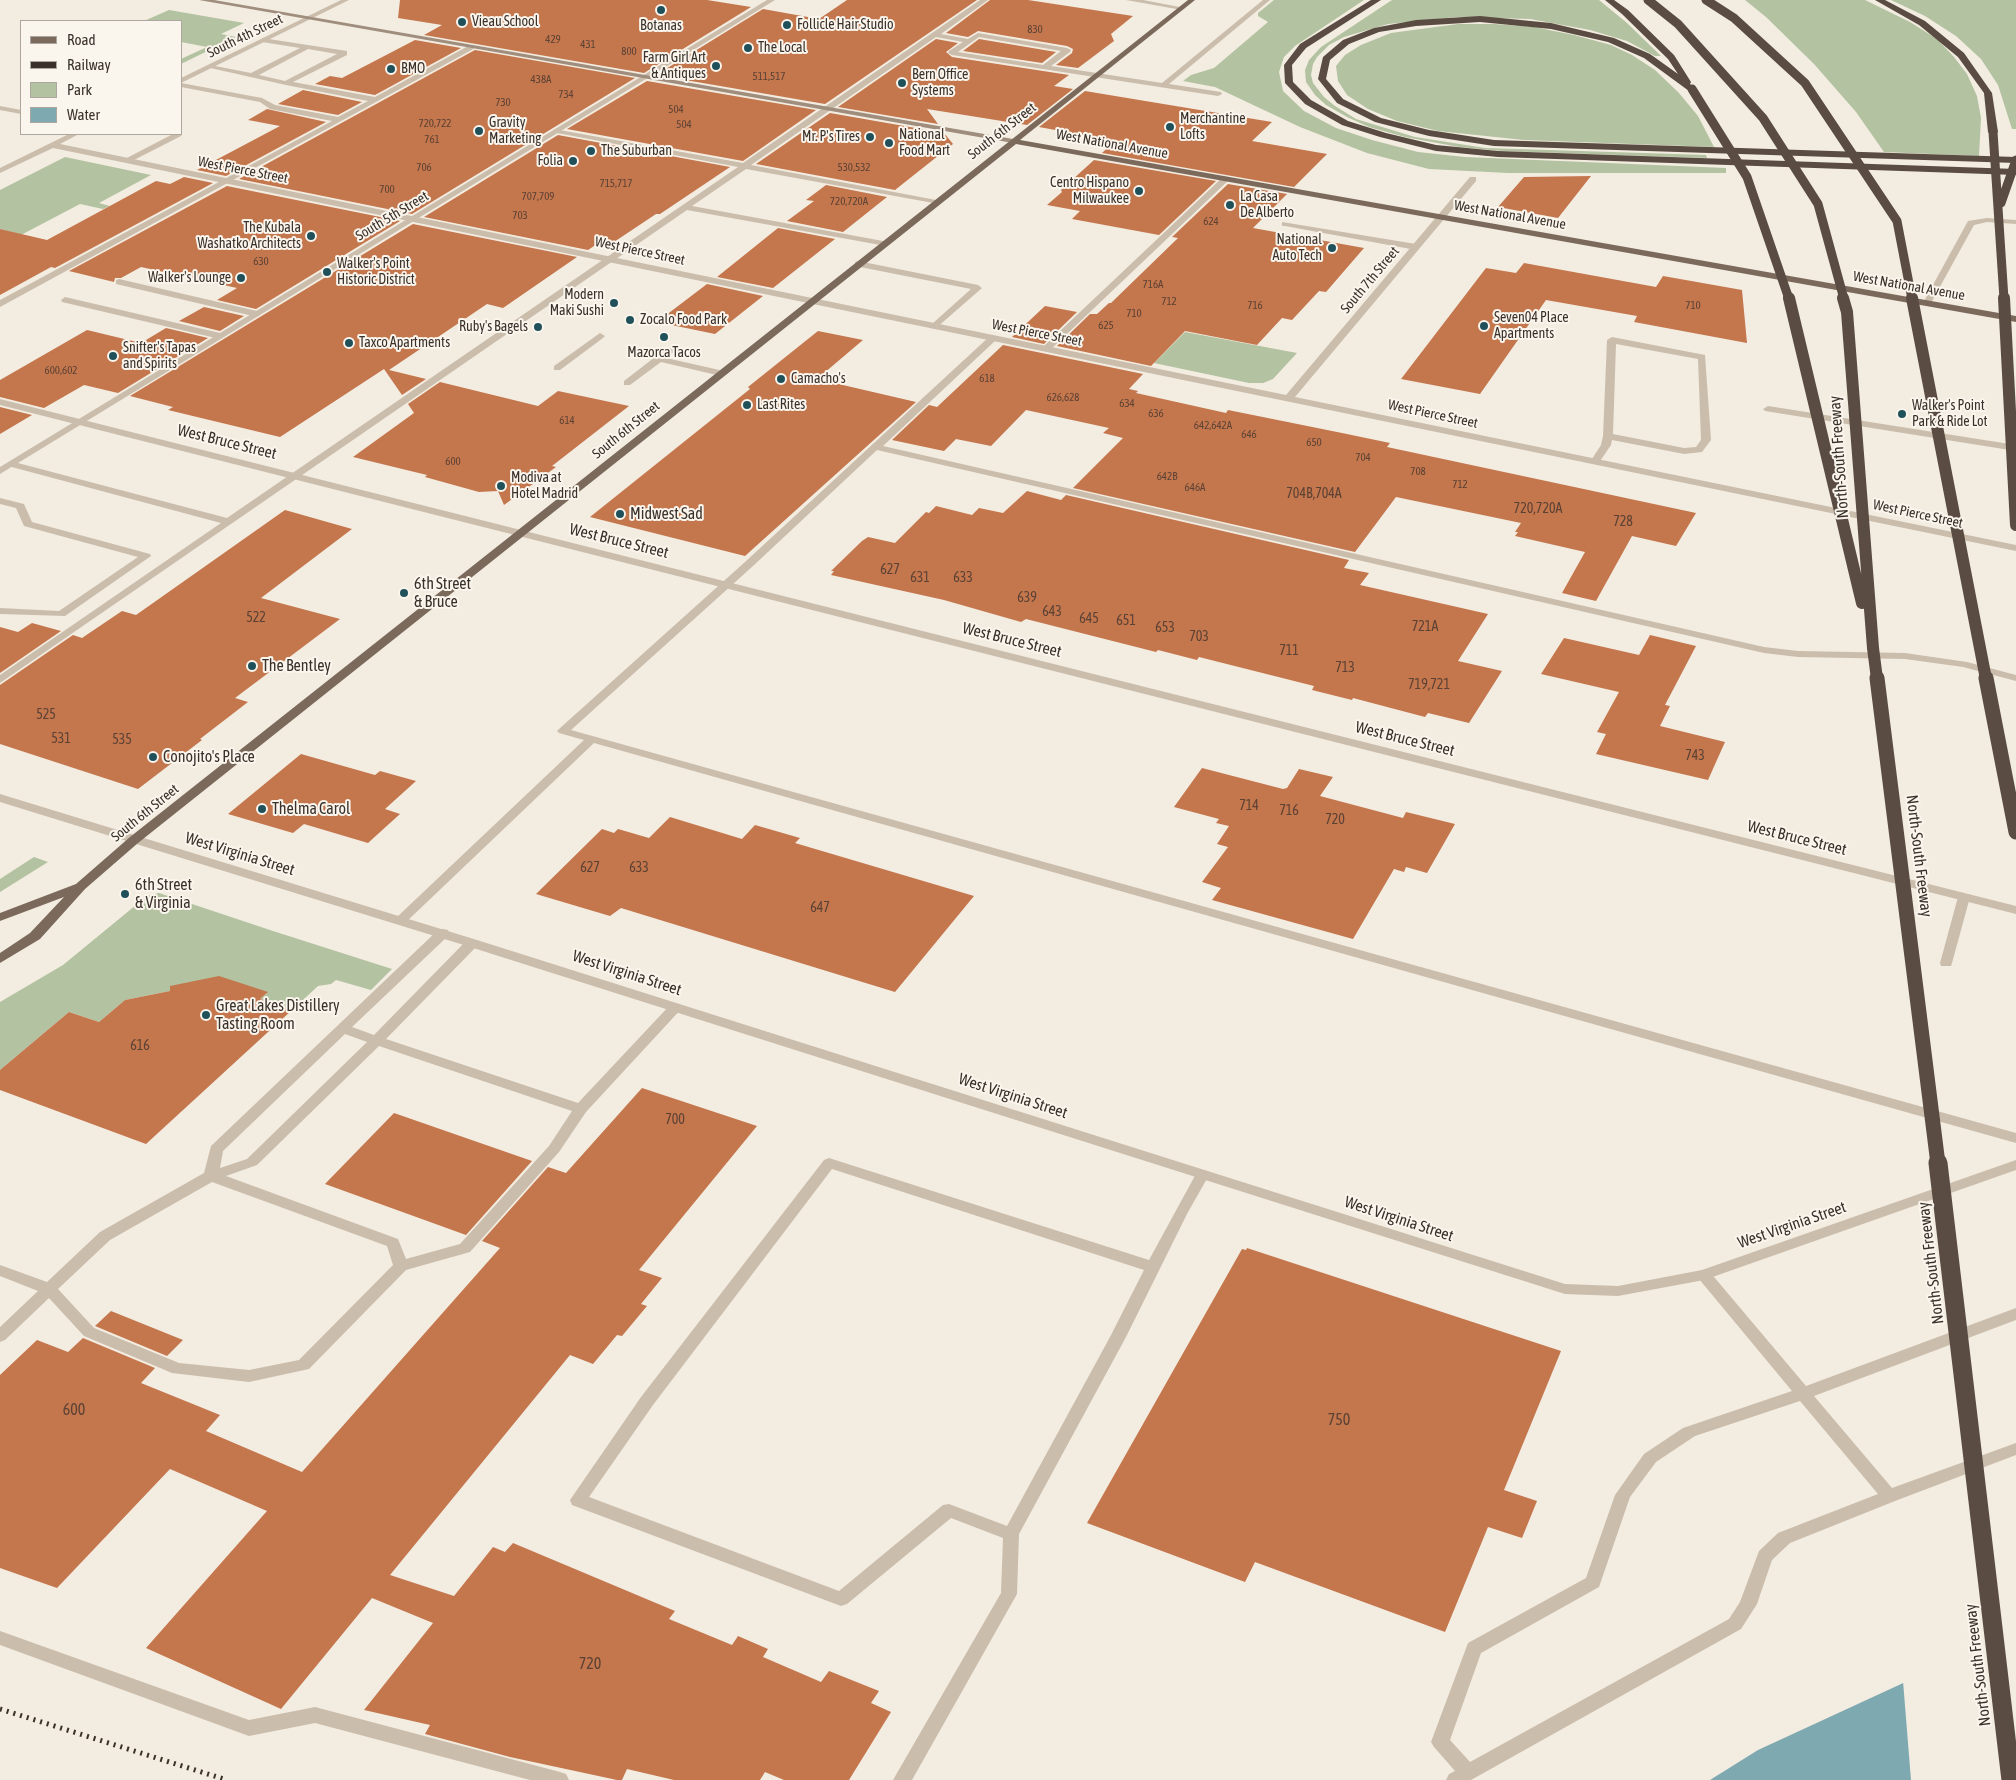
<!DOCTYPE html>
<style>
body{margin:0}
#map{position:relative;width:2016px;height:1780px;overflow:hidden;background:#f3ece0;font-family:"Asap Condensed",sans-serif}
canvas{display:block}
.legend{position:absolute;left:20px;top:20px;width:162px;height:115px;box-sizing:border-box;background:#faf5ed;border:1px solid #ada79f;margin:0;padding:6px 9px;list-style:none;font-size:15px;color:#3a312b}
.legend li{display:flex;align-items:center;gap:10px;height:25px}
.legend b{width:25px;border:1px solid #ada79f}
</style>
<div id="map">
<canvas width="2016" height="1780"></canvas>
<ul class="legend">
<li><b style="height:6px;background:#7b6a5c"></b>Road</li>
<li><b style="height:6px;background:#3a312b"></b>Railway</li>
<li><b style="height:14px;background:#b3c2a0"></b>Park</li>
<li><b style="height:14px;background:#7fa9b0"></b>Water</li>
</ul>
</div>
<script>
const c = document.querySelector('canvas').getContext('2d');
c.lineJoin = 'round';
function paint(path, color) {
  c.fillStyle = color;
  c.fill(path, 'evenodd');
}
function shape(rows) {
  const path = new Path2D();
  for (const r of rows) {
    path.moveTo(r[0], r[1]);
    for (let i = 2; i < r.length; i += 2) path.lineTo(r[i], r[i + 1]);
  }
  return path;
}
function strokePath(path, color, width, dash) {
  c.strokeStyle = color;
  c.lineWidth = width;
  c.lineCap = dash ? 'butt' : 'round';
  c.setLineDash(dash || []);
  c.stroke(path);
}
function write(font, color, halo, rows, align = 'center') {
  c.font = font + ' "Asap Condensed",sans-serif';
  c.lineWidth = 4;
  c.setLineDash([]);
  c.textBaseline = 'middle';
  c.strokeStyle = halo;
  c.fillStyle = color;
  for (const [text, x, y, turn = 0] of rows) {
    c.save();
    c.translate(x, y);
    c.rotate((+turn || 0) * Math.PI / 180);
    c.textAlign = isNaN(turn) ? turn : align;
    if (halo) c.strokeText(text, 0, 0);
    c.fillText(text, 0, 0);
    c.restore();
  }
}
paint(shape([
 [1274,0,1364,0,1295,46,1284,57,1279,72,1283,91,1304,111,1336,128,1372,140,1418,152,1465,157,1726,168,1726,173,1508,173,1429,169,1367,153,1300,127,1215,87,1183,81,1191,75,1214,68,1268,22,1258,16,1258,13],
 [1392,0,1599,0,1627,23,1661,56,1655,56,1627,41,1590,30,1530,19,1456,17,1388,24,1344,37,1329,45,1317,57,1313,64,1311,75,1313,83,1324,97,1335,106,1356,119,1415,137,1485,148,1706,155,1707,158,1502,151,1459,147,1405,137,1369,127,1347,117,1326,105,1315,95,1306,82,1305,70,1309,60,1321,47],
 [1745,0,1865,0,1910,22,1937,39,1954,57,1967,74,1977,96,1981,118,1979,156,1884,152,1856,112,1814,64,1766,17],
 [1891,0,2016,0,2016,129,2012,129,1998,85,1981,59,1956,36,1925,16],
 [169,10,244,23,221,34,236,37,181,64,181,59,207,47,181,42,181,21,144,21],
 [1458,24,1494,24,1534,27,1574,35,1611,45,1632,55,1655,70,1679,93,1698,116,1714,147,1524,140,1438,131,1397,121,1368,109,1347,95,1338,81,1336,66,1345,55,1361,45,1391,33],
 [65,157,151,175,99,203,110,206,103,209,80,204,0,246,19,234,0,229,0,190],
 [1185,332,1297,353,1273,379,1263,383,1249,383,1154,363],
 [34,857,48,862,0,892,0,879],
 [159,893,273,931,392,969,371,990,336,980,331,984,318,986,292,1010,260,999,267,993,170,986,170,991,125,1000,99,1022,69,1012,0,1070,0,1002,63,965,147,896]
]), '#b3c2a0');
paint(shape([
 [2016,1631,2016,1780,1710,1780,1758,1750]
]), '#7fa9b0');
paint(shape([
 [2016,1628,2016,1780,1911,1780,1903,1681]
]), '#f3ece0');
paint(shape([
 [400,0,707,0,751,7,644,73,424,35,442,25,398,18],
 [847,0,977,0,825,104,656,75,763,9,819,19],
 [990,0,1028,0,1133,16,1111,34,1114,41,1078,68,1056,65,1072,53,1073,49,1067,46,978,31,968,37,946,33],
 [936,39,958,43,946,52,952,57,1069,75,1054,86,1073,89,1027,125,927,109,938,124,838,107],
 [979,39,1056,52,1042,63,963,51],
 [415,40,461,48,375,95,315,84,330,76,342,78],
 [475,50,635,78,412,214,239,179],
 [647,81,816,110,743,161,567,129],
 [303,90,362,102,338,115,278,104],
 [1085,91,1272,122,1252,141,1327,154,1294,187,1102,153,1115,141,1039,127],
 [267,109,326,122,226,176,197,170,280,126,248,120],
 [830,113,944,133,953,144,895,190,756,164],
 [558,135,730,167,660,214,656,214,608,246,597,244,588,250,424,217],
 [1094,160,1216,181,1159,235,1072,219,1080,211,1047,205,1062,192,1061,190],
 [1591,176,1558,218,1498,207,1524,177],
 [184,177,213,183,55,268,51,267,0,295,0,229,47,240,156,181,170,184],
 [1228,184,1287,194,1253,228,1364,248,1326,292,1319,291,1292,320,1282,318,1257,345,1185,331,1151,366,1057,346,1090,314,1097,314,1109,303,1111,303,1178,238,1172,237],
 [826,185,887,197,843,232,787,221,814,201,806,200],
 [227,186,400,221,256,309,217,300,237,288,141,267,121,278,115,278,114,282,69,271],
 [413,224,577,257,503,308,487,304,389,370,426,379,402,395,384,369,280,437,168,410,173,407,130,396],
 [778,228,835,239,773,288,717,277],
 [1524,263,1656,287,1663,276,1742,290,1747,343,1634,322,1637,316,1546,300,1480,394,1401,379,1486,268,1516,273],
 [707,284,763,296,715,334,657,322],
 [1045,306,1077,312,1044,344,1012,337],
 [204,307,244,316,220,331,179,321],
 [166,328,208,338,118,393,84,385,44,408,0,397,0,380,87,330,141,343],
 [818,331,863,340,817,379,916,402,745,556,590,517,750,389,748,387],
 [1003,345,1143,374,1129,389,1138,391,1136,393,1226,413,1228,410,1342,433,1390,443,1387,447,1696,513,1676,546,1632,536,1596,601,1562,593,1585,552,1515,536,1518,532,1515,532,1521,523,1396,497,1355,552,1073,488,1123,438,1103,433,1109,428,1026,410,991,446,956,439,944,451,892,440,929,405,937,407],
 [440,382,538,406,558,391,629,406,552,466,556,467,504,505,498,491,479,492,425,477,427,475,353,457,414,413,408,404],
 [0,407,32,415,0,434],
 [1027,491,1061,500,1066,495,1349,560,1344,568,1369,573,1360,585,1488,614,1458,661,1502,671,1469,723,1428,713,1425,717,1353,698,1352,700,1312,690,1314,686,1199,657,1197,660,1158,650,1156,652,1026,619,1021,622,944,600,831,575,834,571,831,571,862,541,868,537,895,543,926,512,929,513,936,506,972,515,979,508,1003,513],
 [285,510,352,529,261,598,340,619,235,698,248,702,200,739,202,740,138,789,0,744,0,685,73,635,82,638,122,611,136,615],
 [32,623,61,631,0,673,0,627,18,632],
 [1650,635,1696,646,1665,705,1670,706,1660,726,1725,742,1708,780,1596,754,1606,734,1597,732,1619,692,1541,674,1564,638,1639,655],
 [301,754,375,775,380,771,416,781,385,809,400,814,368,843,304,824,293,833,228,814],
 [1202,768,1283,789,1287,788,1299,769,1333,777,1320,796,1403,818,1406,812,1455,824,1427,873,1406,867,1404,872,1394,869,1353,939,1212,900,1221,888,1202,882,1228,847,1217,844,1229,826,1216,823,1219,819,1174,807],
 [670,817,742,839,755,825,800,838,795,843,974,896,895,992,621,908,610,916,536,894,602,829,614,833,618,829,649,838],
 [219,976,268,992,260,999,292,1010,146,1144,0,1090,0,1070,69,1012,99,1022,125,1000,170,991,170,986],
 [642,1088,757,1126,639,1270,662,1278,641,1304,647,1306,622,1336,617,1335,593,1364,570,1355,390,1575,454,1596,493,1547,505,1552,513,1543,675,1611,669,1619,732,1645,738,1636,768,1649,763,1657,821,1682,829,1671,879,1691,871,1703,891,1712,849,1780,784,1780,765,1772,760,1780,674,1780,627,1769,622,1780,617,1780,510,1757,425,1734,430,1725,364,1710,433,1623,372,1598,281,1709,146,1648,267,1511,170,1469,57,1588,0,1568,0,1375,37,1340,68,1352,83,1338,155,1368,141,1383,220,1415,206,1431,302,1472,500,1248,482,1241,548,1167,566,1173],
 [394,1113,532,1161,466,1235,325,1184],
 [1247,1248,1561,1351,1504,1490,1537,1501,1522,1538,1488,1527,1445,1632,1255,1562,1245,1582,1087,1523,1242,1249,1246,1250],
 [111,1311,183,1340,167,1356,95,1326]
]), '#c4764d');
paint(shape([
 [980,0,988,0,941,34,968,39,978,33,1067,48,1071,50,1070,52,1051,66,1162,83,1263,0,1270,0,1169,84,1221,92,1222,94,1218,96,952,55,948,53,949,51,963,42,936,37,751,165,936,200,940,202,939,204,746,169,692,206,883,241,887,244,886,246,687,210,0,683,0,675,221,523,8,466,8,462,14,462,227,518,738,167,557,133,554,133,554,129,743,163,980,0],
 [979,37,1061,51,1043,65,958,52,979,37],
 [262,38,347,51,347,55,293,82,375,97,470,45,477,47,0,307,0,300,332,121,270,109,260,102,181,87,181,83,262,98,275,105,338,117,368,101,286,85,206,67,210,65,251,73,300,48,262,42,262,38],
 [308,49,337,54,285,81,259,75,308,49],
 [0,106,21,110,21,114,0,110,0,106],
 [181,133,182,134,181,136,130,162,123,160,173,134,181,133],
 [1224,176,1231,178,1049,351,1043,351,1043,347,1224,176],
 [1987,218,2016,220,2016,224,1987,222,1974,225,1931,303,1930,305,1924,305,1923,303,1968,221,1987,218],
 [1282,222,1416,244,1420,247,1416,250,1285,226,1282,226,1282,222],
 [858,261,978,285,982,288,935,329,932,328,932,324,971,289,855,266,855,262,858,261],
 [119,279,257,311,261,314,257,317,116,284,116,280,119,279],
 [65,297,220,333,225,336,220,339,62,302,61,300,65,297],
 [600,333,605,336,603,338,560,370,554,370,554,366,600,333],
 [993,335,998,338,996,340,883,446,1764,647,1798,651,1905,653,1967,662,2016,675,2016,681,1963,667,1905,659,1798,657,1764,653,877,450,753,566,571,730,2016,1133,2016,1143,594,743,405,923,397,923,395,920,397,917,584,740,559,733,557,731,559,729,745,562,990,336,993,335],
 [1612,337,1705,355,1711,440,1702,452,1684,454,1612,440,1611,445,1598,464,1592,464,1590,462,1601,445,1603,436,1607,340,1612,337],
 [1616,344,1698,359,1701,440,1696,447,1684,448,1613,434,1616,344],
 [670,348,675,351,666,358,724,371,726,373,721,376,661,362,630,385,624,385,624,381,655,357,670,348],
 [1768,406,2016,445,2016,451,1765,411,1763,409,1768,406],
 [0,498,24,504,32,522,150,554,151,556,65,616,0,614,0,608,59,611,138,557,24,526,16,508,0,504,0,498],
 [1964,893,1970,897,1952,963,1951,966,1941,966,1940,963,1958,897,1964,893],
 [443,929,448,930,449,933,448,936,352,1027,374,1035,467,940,477,940,478,943,477,946,386,1039,578,1103,671,1004,676,1003,683,1007,586,1112,559,1152,470,1252,406,1270,309,1369,249,1382,172,1373,84,1336,49,1298,5,1340,0,1342,0,1327,38,1291,0,1276,0,1265,47,1282,100,1232,204,1173,211,1146,438,930,443,929],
 [345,1034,367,1042,247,1159,220,1168,223,1151,345,1034],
 [379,1046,572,1111,549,1146,460,1244,406,1259,398,1239,226,1176,257,1165,379,1046],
 [212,1182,387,1246,393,1265,299,1360,249,1370,179,1363,94,1328,58,1289,110,1240,212,1182],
 [829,1158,1149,1260,1197,1172,1202,1170,1207,1172,1209,1175,1187,1214,1126,1337,1019,1534,1017,1594,912,1780,893,1780,1001,1593,1003,1538,951,1518,847,1604,841,1606,572,1505,570,1500,641,1397,824,1160,829,1158],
 [832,1169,1144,1270,1110,1337,1007,1526,949,1504,943,1505,839,1591,589,1497,653,1405,832,1169],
 [1704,1270,1709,1271,1806,1386,2016,1308,2016,1320,1814,1396,1892,1488,2016,1443,2016,1455,1895,1501,1790,1543,1772,1560,1757,1604,1741,1629,1471,1780,1446,1780,1449,1774,1455,1771,1434,1747,1431,1742,1468,1643,1586,1578,1615,1495,1644,1454,1683,1428,1792,1391,1699,1279,1697,1275,1699,1271,1704,1270],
 [1800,1401,1878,1494,1778,1533,1759,1551,1740,1602,1729,1619,1470,1762,1450,1740,1481,1653,1599,1587,1630,1497,1656,1462,1695,1436,1800,1401],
 [0,1631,249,1720,315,1707,560,1772,566,1774,569,1780,530,1780,315,1723,249,1736,0,1645,0,1631]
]), '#cbbdac');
paint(shape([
 [341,0,349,0,181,83,181,78,341,0],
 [1126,0,1143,0,1185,8,1182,10,1126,0],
 [69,134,79,134,60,144,1286,395,1470,177,1476,177,1476,181,1295,397,2016,545,2016,551,53,148,0,173,0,168,69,134],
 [0,399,2016,906,2016,914,0,405,0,399],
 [0,794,477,940,1565,1284,1618,1286,1702,1270,2016,1160,2016,1170,1704,1280,1618,1296,1565,1294,467,946,0,802,0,794]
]), '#cbbdac');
paint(shape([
 [767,0,775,0,0,474,0,467,767,0]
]), '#cbbdac');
paint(shape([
 [199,0,214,0,1013,139,1017,141,1013,143,199,0]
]), '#9f8d7d');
paint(shape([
 [1188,0,1195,0,1020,140,2016,316,2016,322,1016,144,138,843,85,889,40,939,0,963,0,953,30,933,64,897,0,921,0,913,76,884,130,837,1188,0]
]), '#7b6a5c');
paint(shape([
 [1371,0,1381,0,1306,48,1292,65,1293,82,1311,100,1348,121,1386,133,1436,145,1498,151,2016,169,2016,175,1498,157,1436,151,1380,137,1342,125,1305,104,1285,83,1284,65,1300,44,1371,0],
 [1605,0,1614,0,1628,10,1674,55,1691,82,1690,84,1696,89,1695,91,1689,91,1644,58,1608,42,1551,29,1480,22,1416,26,1379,32,1349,44,1330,60,1326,79,1343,99,1381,118,1429,130,1494,140,2016,157,2016,163,1494,146,1429,136,1375,122,1337,103,1318,79,1323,57,1343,40,1374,28,1416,20,1480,16,1551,23,1614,38,1650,54,1678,74,1668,59,1622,14,1605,0],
 [1875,0,1885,0,1925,21,1964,53,1992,93,1998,132,1996,134,1990,134,1988,132,1984,93,1958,57,1919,25,1875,0]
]), '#5a4c42');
strokePath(shape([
 [0,1709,227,1780]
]), '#3a312b', 5, [2, 5]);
strokePath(shape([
 [1648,0,1678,24,1763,118,1818,204,1844,299],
 [1706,0,1734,18,1805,83,1897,221,1912,299],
 [1692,89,1747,177,1789,299],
 [1993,132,2004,299],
 [2001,203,2016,160]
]), '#5a4c42', 9);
strokePath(shape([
 [1789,298,1862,603],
 [1843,298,1847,312,1873,648,1877,679],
 [1912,298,1986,679],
 [2004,298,2016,525]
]), '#5a4c42', 12);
strokePath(shape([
 [1877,678,1938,1164],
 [1986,678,2016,832]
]), '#5a4c42', 15);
strokePath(shape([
 [1938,1163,2011,1780]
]), '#5a4c42', 19);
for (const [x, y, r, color] of [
 [661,10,5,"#20515b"],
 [462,22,5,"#20515b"],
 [787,25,5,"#20515b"],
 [748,48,5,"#20515b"],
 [716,66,5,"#20515b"],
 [391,69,5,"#20515b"],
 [902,83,5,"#20515b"],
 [1170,127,5,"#20515b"],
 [479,131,5,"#20515b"],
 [870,137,5,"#20515b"],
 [889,143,5,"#20515b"],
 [591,151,5,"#20515b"],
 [573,161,5,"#20515b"],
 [1139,191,5,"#20515b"],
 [1230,205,5,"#20515b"],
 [311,236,5,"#20515b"],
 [1332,248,5,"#20515b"],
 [327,272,5,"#20515b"],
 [241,278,5,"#20515b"],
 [614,303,5,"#20515b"],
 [630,320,5,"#20515b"],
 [1484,326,5,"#20515b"],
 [538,327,5,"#20515b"],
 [664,337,5,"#20515b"],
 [349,343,5,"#20515b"],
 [113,356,5,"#20515b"],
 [781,379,5,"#20515b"],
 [747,405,5,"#20515b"],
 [1902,414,5,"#20515b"],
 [501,486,5,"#20515b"],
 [620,514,5,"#20515b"],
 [404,593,5,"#20515b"],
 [252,666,5,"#20515b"],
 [153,757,5,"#20515b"],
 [262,809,5,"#20515b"],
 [125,894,5,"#20515b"],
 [206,1015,5,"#20515b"]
]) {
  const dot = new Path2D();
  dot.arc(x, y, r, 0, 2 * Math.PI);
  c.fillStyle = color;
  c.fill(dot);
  strokePath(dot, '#faf5ed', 2);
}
write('11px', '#5c4234', null, [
 ["830",1035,30],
 ["429",553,40],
 ["431",588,45],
 ["800",629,52],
 ["511,517",769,77],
 ["438A",541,80],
 ["734",566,95],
 ["730",503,103],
 ["504",676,110],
 ["720,722",435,124],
 ["504",684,125],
 ["761",432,140],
 ["706",424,168],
 ["530,532",854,168],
 ["715,717",616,184],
 ["700",387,190],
 ["707,709",538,197],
 ["720,720A",849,202],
 ["703",520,216],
 ["624",1211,222],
 ["630",261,262],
 ["716A",1153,285],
 ["712",1169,302],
 ["716",1255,306],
 ["710",1693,306],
 ["710",1134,314],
 ["625",1106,326],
 ["600,602",61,371],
 ["618",987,379],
 ["626,628",1063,398],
 ["634",1127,404],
 ["636",1156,414],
 ["614",567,421],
 ["642,642A",1213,426],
 ["646",1249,435],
 ["650",1314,443],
 ["704",1363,458],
 ["600",453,462],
 ["708",1418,472],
 ["642B",1167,477],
 ["712",1460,485],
 ["646A",1195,488]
]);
write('14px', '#3a312b', '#faf5ed', [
 ["Vieau School",472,22],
 ["Follicle Hair Studio",797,25],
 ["Botanas",661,26,"center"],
 ["The Local",758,48],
 ["Farm Girl Art",706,58,"right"],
 ["& Antiques",706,74,"right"],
 ["BMO",401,69],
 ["Bern Office",912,75],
 ["Systems",912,91],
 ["Merchantine",1180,119],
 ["Lofts",1180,135],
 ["Gravity",489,123],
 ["Marketing",489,139],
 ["National",899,135],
 ["Food Mart",899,151],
 ["Mr. P's Tires",860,137,"right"],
 ["The Suburban",601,151],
 ["Folia",563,161,"right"],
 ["Centro Hispano",1129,183,"right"],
 ["Milwaukee",1129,199,"right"],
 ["La Casa",1240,197],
 ["De Alberto",1240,213],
 ["The Kubala",301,228,"right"],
 ["Washatko Architects",301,244,"right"],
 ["National",1322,240,"right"],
 ["Auto Tech",1322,256,"right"],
 ["Walker's Point",337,264],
 ["Historic District",337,280],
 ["Walker's Lounge",231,278,"right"],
 ["Modern",604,295,"right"],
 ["Maki Sushi",604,311,"right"],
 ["Seven04 Place",1494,318],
 ["Apartments",1494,334],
 ["Zocalo Food Park",640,320],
 ["Ruby's Bagels",528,327,"right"],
 ["Taxco Apartments",359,343],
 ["Snifter's Tapas",123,348],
 ["and Spirits",123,364],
 ["Mazorca Tacos",664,353,"center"],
 ["Camacho's",791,379],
 ["Last Rites",757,405],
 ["Walker's Point",1912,406],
 ["Park & Ride Lot",1912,422],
 ["Modiva at",511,478],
 ["Hotel Madrid",511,494]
], 'left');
write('14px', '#3a312b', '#faf5ed', [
 ["South 4th Street",245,36,-26],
 ["South 6th Street",1002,131,-38],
 ["West National Avenue",1112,144,10],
 ["West Pierce Street",243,170,11],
 ["West National Avenue",1510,215,10],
 ["South 5th Street",392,216,-31],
 ["West Pierce Street",640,251,12],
 ["South 7th Street",1370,280,-50],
 ["West National Avenue",1909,286,10],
 ["West Pierce Street",1037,333,11],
 ["West Pierce Street",1433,414,12],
 ["South 6th Street",626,430,-39],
 ["West Pierce Street",1918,514,12],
 ["South 6th Street",145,813,-39]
]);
write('14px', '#5c4234', null, [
 ["704B,704A",1314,494],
 ["720,720A",1538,509],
 ["728",1623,522],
 ["627",890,570],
 ["631",920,578],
 ["633",963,578],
 ["639",1027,598],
 ["643",1052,612],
 ["522",256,618],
 ["645",1089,619],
 ["651",1126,621],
 ["721A",1425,627],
 ["653",1165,628],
 ["703",1199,637],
 ["711",1289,651],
 ["713",1345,668],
 ["719,721",1429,685],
 ["525",46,715],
 ["531",61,739],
 ["535",122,740],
 ["743",1695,756],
 ["714",1249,806],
 ["716",1289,811],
 ["720",1335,820],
 ["627",590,868],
 ["633",639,868],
 ["647",820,908],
 ["616",140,1046],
 ["700",675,1120]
]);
write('16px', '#3a312b', '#faf5ed', [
 ["West Bruce Street",227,442,14],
 ["North-South Freeway",1839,457,-94],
 ["West Bruce Street",619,541,14],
 ["West Bruce Street",1012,640,14],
 ["West Bruce Street",1405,739,14],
 ["West Bruce Street",1797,838,14],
 ["West Virginia Street",240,854,17],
 ["North-South Freeway",1919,856,83],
 ["West Virginia Street",627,973,18],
 ["West Virginia Street",1013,1096,18],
 ["West Virginia Street",1399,1219,18],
 ["West Virginia Street",1792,1225,-19],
 ["North-South Freeway",1931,1263,-97],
 ["North-South Freeway",1978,1665,-97]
]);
write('16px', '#3a312b', '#faf5ed', [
 ["Midwest Sad",630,514],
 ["6th Street",414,584],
 ["& Bruce",414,602],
 ["The Bentley",262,666],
 ["Conojito's Place",163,757],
 ["Thelma Carol",272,809],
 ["6th Street",135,885],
 ["& Virginia",135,903],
 ["Great Lakes Distillery",216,1006],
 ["Tasting Room",216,1024]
], 'left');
write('16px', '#5c4234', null, [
 ["600",74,1410],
 ["750",1339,1420],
 ["720",590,1664]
]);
</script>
